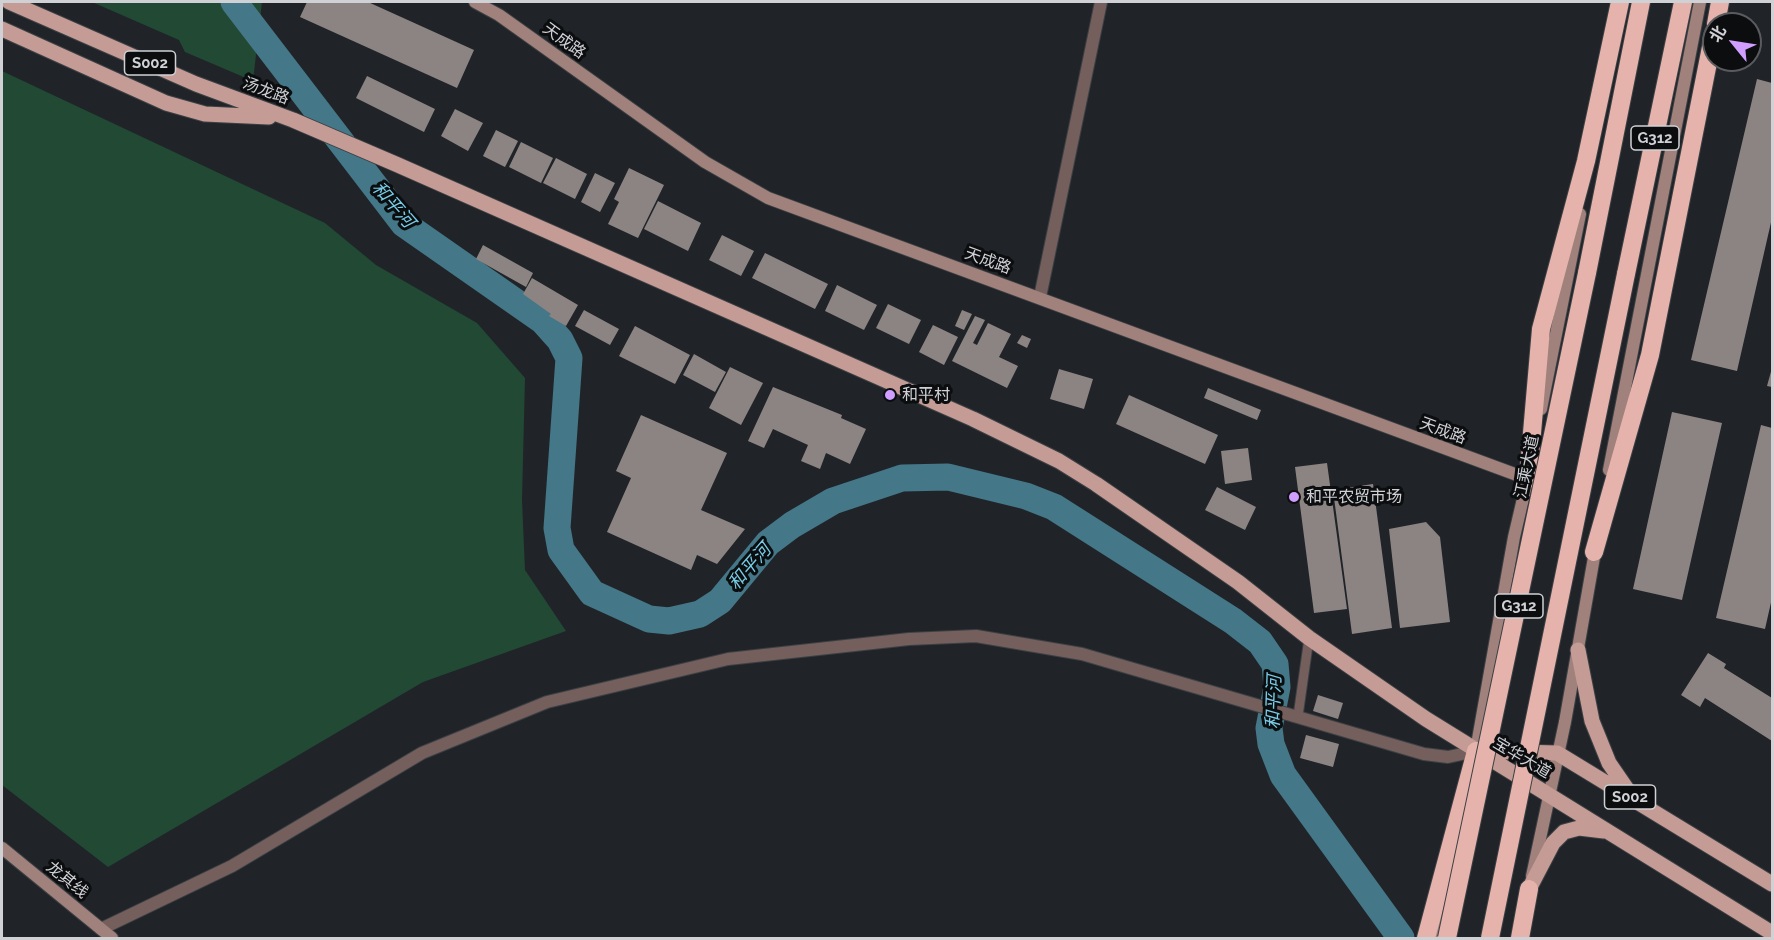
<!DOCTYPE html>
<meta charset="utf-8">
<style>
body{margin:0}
#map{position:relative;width:1774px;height:940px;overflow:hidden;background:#202428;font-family:Raleway,"Noto Sans SC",sans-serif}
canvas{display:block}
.frame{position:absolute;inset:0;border:3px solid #cfd1d5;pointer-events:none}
.north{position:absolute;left:1702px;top:12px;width:60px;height:60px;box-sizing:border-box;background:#0b0d0f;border:2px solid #595b5e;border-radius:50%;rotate:300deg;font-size:16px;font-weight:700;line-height:24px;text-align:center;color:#cfd1d5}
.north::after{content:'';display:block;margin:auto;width:21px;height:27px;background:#cf9eff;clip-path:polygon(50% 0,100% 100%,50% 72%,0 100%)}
</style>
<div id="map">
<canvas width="1774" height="940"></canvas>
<div class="frame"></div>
<div class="north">北</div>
</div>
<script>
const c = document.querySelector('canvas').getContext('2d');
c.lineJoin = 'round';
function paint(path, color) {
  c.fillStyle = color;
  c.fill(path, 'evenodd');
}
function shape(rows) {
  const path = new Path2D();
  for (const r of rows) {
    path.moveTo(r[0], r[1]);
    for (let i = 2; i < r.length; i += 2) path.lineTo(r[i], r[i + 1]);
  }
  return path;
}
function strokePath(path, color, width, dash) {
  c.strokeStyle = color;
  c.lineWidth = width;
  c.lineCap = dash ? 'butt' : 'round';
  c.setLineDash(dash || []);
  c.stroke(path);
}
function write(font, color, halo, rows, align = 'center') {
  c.font = font + ' Raleway,"Noto Sans SC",sans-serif';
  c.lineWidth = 6;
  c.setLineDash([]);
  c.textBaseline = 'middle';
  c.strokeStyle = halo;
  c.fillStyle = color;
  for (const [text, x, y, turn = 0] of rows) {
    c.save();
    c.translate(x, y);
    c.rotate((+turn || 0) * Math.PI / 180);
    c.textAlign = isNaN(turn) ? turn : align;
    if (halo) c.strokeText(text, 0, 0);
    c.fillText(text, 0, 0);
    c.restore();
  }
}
paint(shape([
 [92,2,262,2,253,81,185,52,179,40],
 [2,71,325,223,376,265,477,323,525,378,522,500,525,570,566,631,423,682,108,867,2,785]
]), '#214934');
strokePath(shape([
 [234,2,404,224,543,321,560,340,569,358,557,528,561,550,592,593,649,619,669,621,700,614,720,601,768,543,792,525,833,501,902,478,948,477,1026,496,1054,507,1233,621,1260,642,1275,664,1277,687,1269,728,1271,744,1283,775,1401,938]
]), '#447787', 27);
paint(shape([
 [307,2,368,2,474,50,457,88,300,17],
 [367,76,435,109,424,132,356,98],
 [1757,79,1772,83,1772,218,1737,371,1691,360],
 [455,109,483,123,468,151,441,136],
 [496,130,518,141,505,167,483,156],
 [521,142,553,158,541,183,509,167],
 [556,158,587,174,575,199,543,183],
 [629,168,664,185,638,238,608,224,619,202,614,199],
 [595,173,615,183,600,212,581,202],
 [658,201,701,223,688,251,644,229],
 [722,235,754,251,741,276,709,260],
 [483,245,533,273,526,287,476,259],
 [765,253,828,284,815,309,752,278],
 [532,278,578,305,566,326,549,316,551,314,523,294],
 [837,285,877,305,864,330,825,311],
 [888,304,921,320,909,344,876,328],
 [584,310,619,329,610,345,575,326],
 [962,310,972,314,964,330,955,326],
 [975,316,985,320,973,343,977,345,988,323,1011,334,999,357,1018,366,1007,388,952,361],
 [933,325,958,337,944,365,919,352],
 [635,326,690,355,675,384,619,356],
 [1022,335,1031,339,1027,348,1017,343],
 [694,354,726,372,715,392,683,375],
 [730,367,763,383,741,425,709,408],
 [1772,368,1772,387,1767,386],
 [1059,369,1093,379,1084,409,1050,399],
 [773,387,842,415,841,418,866,429,850,464,826,453,820,469,801,461,808,445,773,429,764,448,748,441],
 [1208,388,1261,410,1257,420,1204,398],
 [1129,395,1218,435,1205,464,1116,424],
 [1672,412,1722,423,1682,600,1633,589],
 [641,415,727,453,701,510,745,529,717,564,697,555,691,570,607,532,631,478,616,471],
 [1761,425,1772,428,1772,598,1765,629,1716,618],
 [1248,448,1252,480,1225,484,1221,451],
 [1327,463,1347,609,1314,613,1295,467],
 [1373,484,1392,628,1352,634,1333,490],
 [1217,487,1256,507,1245,530,1205,510],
 [1426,522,1440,537,1450,622,1400,628,1389,529],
 [1708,653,1726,664,1724,668,1772,698,1772,741,1705,698,1700,707,1681,695],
 [1318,695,1343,703,1338,719,1313,711],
 [1306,735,1339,744,1333,767,1300,758]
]), '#8c8482');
const lane = shape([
 [1298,716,1309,638]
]);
const street = shape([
 [1040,297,1101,2],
 [101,929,232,866,422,753,547,702,728,659,909,639,976,636,1082,654,1424,754,1448,757,1476,751]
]);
const secondary = shape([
 [475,2,499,15,705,162,768,198,1528,479],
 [1541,409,1580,214],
 [1609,470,1700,2],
 [1475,756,1514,537,1529,473],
 [2,848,112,938],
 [1532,876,1565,722,1596,546],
 [1437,938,1445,897]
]);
const primary = shape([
 [9,2,196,84,293,120,398,165,973,419,1059,461,1096,484,1238,582,1309,638,1426,719,1772,933],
 [2,29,166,103,205,114,269,117],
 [1578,650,1592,721,1609,763,1631,795],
 [1479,751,1557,753,1772,884],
 [1529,889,1553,843,1564,832,1579,828,1604,831]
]);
const highway = shape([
 [1716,24,1720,2],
 [1587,273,1641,2],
 [1626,274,1683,2],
 [1528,479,1541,329,1586,161,1620,2],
 [1594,552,1650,355,1714,32],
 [1426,938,1476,751],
 [1520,938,1529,889]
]);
strokePath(lane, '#3c4044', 11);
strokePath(street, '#3c4044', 14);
strokePath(secondary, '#3c4044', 14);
strokePath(primary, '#3c4044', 17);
strokePath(highway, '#3c4044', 20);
strokePath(lane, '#745f5c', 9);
strokePath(street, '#745f5c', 12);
strokePath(secondary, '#a1817c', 12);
strokePath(primary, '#c59b95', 15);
strokePath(highway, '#e5b3ab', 18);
const highwayBridge = shape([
 [1447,938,1587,273],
 [1490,938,1626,274]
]);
strokePath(highwayBridge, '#3c4044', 20, []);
strokePath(highwayBridge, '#e5b3ab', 18);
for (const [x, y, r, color] of [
 [890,395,6,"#cf9eff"],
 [1294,497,6,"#cf9eff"]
]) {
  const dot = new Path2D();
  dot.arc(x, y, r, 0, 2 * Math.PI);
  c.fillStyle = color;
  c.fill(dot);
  strokePath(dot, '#0b0d0f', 2);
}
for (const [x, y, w] of [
 [150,63,51],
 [1655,138,48],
 [1519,606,48],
 [1630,797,51]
]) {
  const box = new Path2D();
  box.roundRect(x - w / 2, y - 12, w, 24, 4.5);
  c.fillStyle = '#0b0d0f';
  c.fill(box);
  strokePath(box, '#cfd1d5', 1.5);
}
write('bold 15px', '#cfd1d5', null, [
 ["S002",150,63],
 ["G312",1655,138],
 ["G312",1519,606],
 ["S002",1630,797]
]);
write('16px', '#cfd1d5', '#0b0d0f', [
 ["天成路",564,41,36],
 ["汤龙路",266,91,21],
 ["天成路",988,261,20],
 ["天成路",1443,431,20],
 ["江乘大道",1527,467,-78],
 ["宝华大道",1522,758,31],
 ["龙其线",67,880,39]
]);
write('16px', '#cfd1d5', '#0b0d0f', [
 ["和平村",902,395],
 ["和平农贸市场",1306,497]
], 'left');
write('italic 18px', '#78cce7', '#0b0d0f', [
 ["和平河",393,205,49],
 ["和平河",750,567,-49],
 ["和平河",1274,702,-88]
]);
</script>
